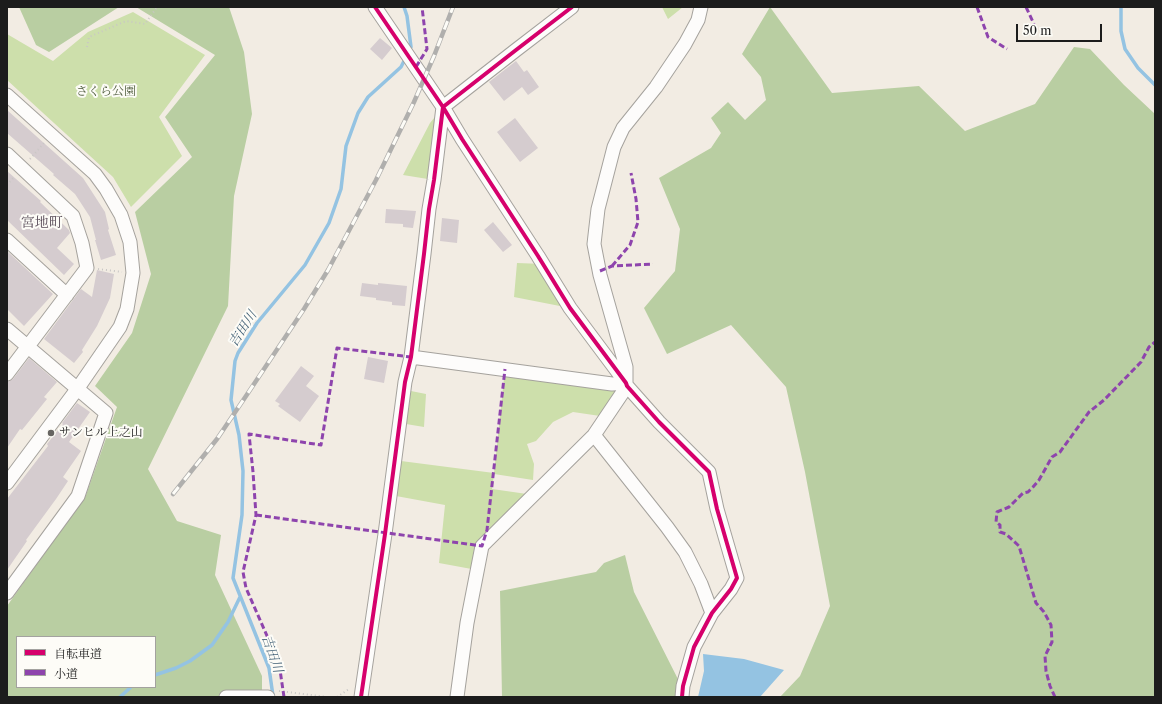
<!DOCTYPE html>
<meta charset="utf-8">
<style>
body{margin:0}
#map{position:relative;width:1162px;height:704px;overflow:hidden;background:#f2ece3;font-family:"Libre Caslon Text","Noto Serif JP",serif}
canvas{display:block}
.frame{position:absolute;inset:0;border:8px solid #1c1c1c;pointer-events:none}
.legend{position:absolute;left:16px;top:636px;width:140px;height:52px;box-sizing:border-box;background:#fdfcf7;border:1px solid #a3a29f;margin:0;padding:5px 7px;list-style:none;font-size:12px;color:#1c1c1c}
.legend li{display:flex;align-items:center;gap:8px;height:20px}
.legend b{width:20px;border:1px solid #a3a29f}
.scale{position:absolute;left:1016px;top:24px;width:86px;height:18px;box-sizing:border-box;border:2px solid #1c1c1c;border-top:0;padding-left:5px;font-size:12px;line-height:14px;white-space:nowrap;color:#1c1c1c;-webkit-text-stroke:3px #fdfcf7;paint-order:stroke}
</style>
<div id="map">
<canvas width="1162" height="704"></canvas>
<div class="frame"></div>
<ul class="legend">
<li><b style="height:5px;background:#d6006c"></b>自転車道</li>
<li><b style="height:5px;background:#8e44ad"></b>小道</li>
</ul>
<div class="scale">50 m</div>
</div>
<script>
const c = document.querySelector('canvas').getContext('2d');
c.lineJoin = 'round';
function paint(path, color) {
  c.fillStyle = color;
  c.fill(path, 'evenodd');
}
function shape(rows) {
  const path = new Path2D();
  for (const r of rows) {
    path.moveTo(r[0], r[1]);
    for (let i = 2; i < r.length; i += 2) path.lineTo(r[i], r[i + 1]);
  }
  return path;
}
function strokePath(path, color, width, dash) {
  c.strokeStyle = color;
  c.lineWidth = width;
  c.lineCap = dash ? 'butt' : 'round';
  c.setLineDash(dash || []);
  c.stroke(path);
}
function write(font, color, halo, rows, align = 'center') {
  c.font = font + ' "Libre Caslon Text","Noto Serif JP",serif';
  c.lineWidth = 4;
  c.setLineDash([]);
  c.textBaseline = 'middle';
  c.strokeStyle = halo;
  c.fillStyle = color;
  for (const [text, x, y, turn = 0] of rows) {
    c.save();
    c.translate(x, y);
    c.rotate((+turn || 0) * Math.PI / 180);
    c.textAlign = isNaN(turn) ? turn : align;
    if (halo) c.strokeText(text, 0, 0);
    c.fillText(text, 0, 0);
    c.restore();
  }
}
paint(shape([
 [662,7,683,7,668,19],
 [133,12,205,55,159,117,182,156,131,207,113,177,7,80,7,34,53,61,88,32],
 [443,107,434,180,403,175,430,123],
 [517,263,543,264,570,308,514,297],
 [505,369,626,383,607,417,573,412,553,422,536,441,527,444,534,464,533,480,494,474,492,489,534,495,482,546,477,570,439,563,445,505,396,496,401,461,494,473],
 [411,391,426,394,424,427,406,424]
]), '#cddfab');
paint(shape([
 [19,7,119,7,49,52,36,45],
 [136,7,229,7,244,52,252,114,234,196,228,306,148,469,177,521,221,535,215,575,262,676,262,697,7,697,7,606,86,495,117,407,95,386,132,333,151,274,135,212,192,157,165,117,215,55],
 [17,637,155,637,155,687,17,687],
 [770,7,832,93,919,86,965,131,1035,104,1074,47,1090,49,1124,85,1155,114,1155,697,780,697,800,676,830,606,805,472,786,387,731,325,667,354,644,308,675,271,680,229,659,178,711,148,721,133,711,118,728,102,745,120,766,100,761,77,742,54],
 [625,555,634,592,687,697,502,697,500,591,596,572,604,563]
]), '#b9cea2');
paint(shape([
 [703,654,744,659,784,670,760,697,698,697,704,671]
]), '#94c3e2');
strokePath(shape([
 [404,7,407,16,411,47,409,51],
 [1121,7,1121,31,1125,49,1138,68,1155,85],
 [155,675,176,668,190,661,212,645,228,622,240,597],
 [273,696,269,668,233,578,242,515,243,471,239,435,231,400,235,361,238,353,257,323,305,265,329,223,341,189,346,146,358,113,368,97,401,67,405,59],
 [120,697,131,687]
]), '#94c3e2', 3.5);
paint(shape([
 [380,38,392,48,382,60,370,49],
 [516,61,524,72,527,70,539,87,528,95,522,87,504,101,489,82],
 [7,110,83,178,105,212,109,229,108,230,116,255,101,260,95,240,96,240,90,217,75,194,53,175,54,174,7,133],
 [515,118,538,148,520,162,497,132],
 [7,171,41,201,40,202,69,230,70,233,57,248,74,264,64,275,7,220],
 [386,209,416,211,413,228,403,227,403,224,385,223],
 [442,218,459,220,457,243,440,241],
 [493,222,512,245,503,252,484,230],
 [7,251,53,294,24,326,7,309],
 [97,270,114,274,110,298,97,326,82,350,83,352,74,363,44,339,81,289,92,297],
 [362,283,378,285,378,283,407,286,405,306,392,305,392,302,376,300,376,298,360,296],
 [368,357,388,361,384,383,364,379],
 [29,358,57,382,44,397,47,399,22,430,20,429,7,448,7,382,13,379],
 [301,366,314,376,306,386,319,396,300,422,278,406,280,404,275,401],
 [77,403,90,412,69,442,81,451,63,477,68,481,56,499,26,540,27,541,7,570,7,499,48,446,47,444,63,424,62,423]
]), '#d5cccf');
const minor = shape([
 [375,7,443,107,462,139,538,256,570,308,626,383,627,386,659,422,709,472,717,509,737,578,731,589,712,613,694,647,683,686,682,697],
 [7,95,95,174,106,189,121,215,130,242,133,273,127,309,120,327,78,388,7,483],
 [7,154,73,216,82,243,87,268,7,374],
 [7,240,67,295],
 [7,329,106,413,78,496,7,593],
 [411,357,612,384,626,383],
 [626,383,626,367,600,275,594,244,598,209,614,147,623,128,656,87,685,44,698,20,701,7],
 [594,435,667,527,685,552,701,584,712,613],
 [226,697,268,697],
 [361,697,385,534,405,382,411,357,424,254,429,209,434,180,443,107,516,50,572,7],
 [457,697,467,623,482,546,594,435,627,386]
]);
strokePath(minor, '#a5a29d', 15);
strokePath(shape([
 [87,47,89,37,126,21,145,24,157,7],
 [30,159,44,143],
 [7,185,14,177],
 [98,269,122,272],
 [279,691,327,697],
 [337,697,349,689]
]), '#c9c7c5', 2, [1, 3]);
strokePath(minor, '#fdfcfb', 13);
const rail = shape([
 [173,494,217,439,246,396,304,309,328,270,376,180,414,102,434,56,453,7]
]);
strokePath(rail, '#b0afad', 4.5);
strokePath(rail, '#fdfcf7', 3, [9]);
strokePath(shape([
 [977,7,988,37,1007,49],
 [1026,7,1034,24],
 [416,67,427,49,422,7],
 [612,266,630,245,638,222,636,199,631,173],
 [600,271,612,266,653,264],
 [256,515,482,546,487,530,505,369],
 [284,697,279,663,246,588,243,572,256,515,253,472,249,434,321,445,337,348,411,357],
 [1055,697,1050,686,1046,671,1045,656,1052,642,1051,625,1044,612,1036,603,1019,546,1006,534,1000,532,1000,525,996,522,997,512,1009,507,1023,493,1028,492,1033,487,1039,480,1052,457,1060,452,1089,412,1104,400,1141,362,1149,347,1155,342]
]), '#8e44ad', 3, [6, 3]);
strokePath(shape([
 [375,7,443,107,462,139,538,256,570,308,626,383,627,386,659,422,709,472,717,509,737,578,731,589,712,613,694,647,683,686,682,697],
 [361,697,385,534,405,382,411,357,424,254,429,209,434,180,443,107,516,50,572,7]
]), '#d6006c', 4);
for (const [x, y, r, color] of [
 [51,433,4,"#676562"]
]) {
  const dot = new Path2D();
  dot.arc(x, y, r, 0, 2 * Math.PI);
  c.fillStyle = color;
  c.fill(dot);
  strokePath(dot, '#fdfcf7', 1.5);
}
write('12px', '#4f5c3e', '#fdfcf7', [
 ["さくら公園",106,92]
]);
write('12px', '#1c1c1c', '#fdfcf7', [
 ["サンヒル上之山",59,433]
], 'left');
write('italic 13px', '#405f75', '#fdfcf7', [
 ["吉田川",243,329,-57],
 ["吉田川",272,654,71]
]);
write('14px', '#594c59', '#fdfcf7', [
 ["宮地町",42,223]
]);
</script>
